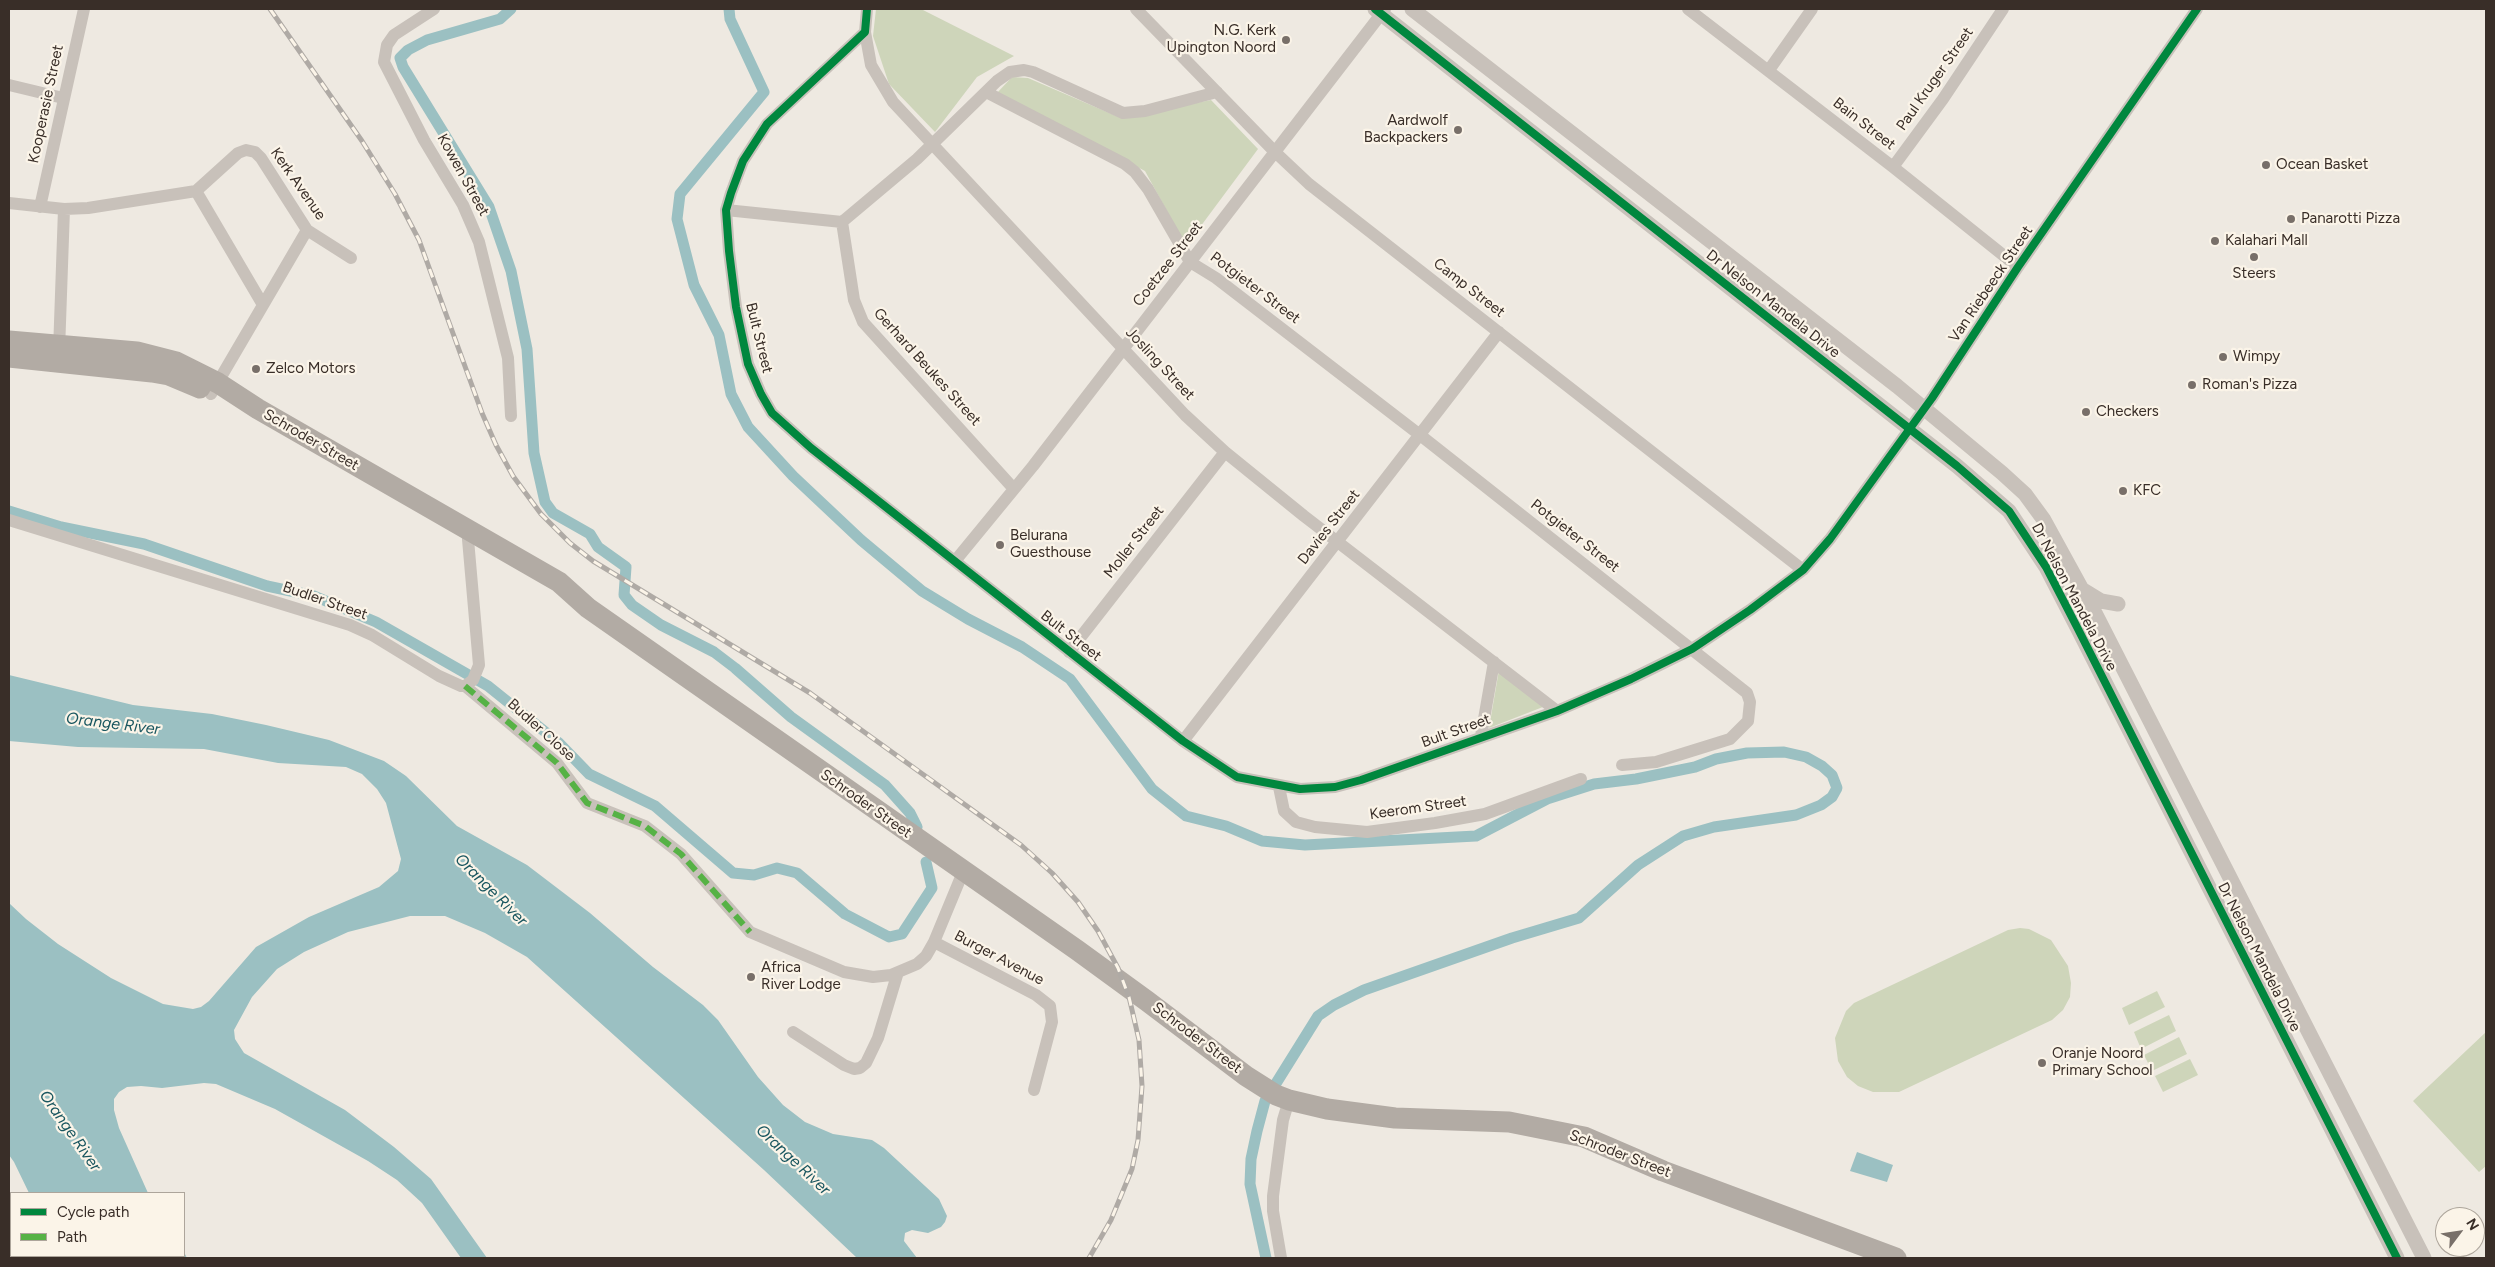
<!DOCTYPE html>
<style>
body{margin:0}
#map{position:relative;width:2495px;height:1267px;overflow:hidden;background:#eee9e1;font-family:Figtree,sans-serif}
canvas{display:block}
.frame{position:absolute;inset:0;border:10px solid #392e28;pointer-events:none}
.legend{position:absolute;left:10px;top:1192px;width:175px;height:65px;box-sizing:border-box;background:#fbf4e8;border:1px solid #ada59b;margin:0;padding:6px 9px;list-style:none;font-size:15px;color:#392e28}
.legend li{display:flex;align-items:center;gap:10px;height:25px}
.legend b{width:25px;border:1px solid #ada59b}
.north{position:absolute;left:2435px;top:1207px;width:50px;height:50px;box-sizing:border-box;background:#fbf4e8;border:1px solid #ada59b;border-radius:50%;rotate:59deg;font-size:14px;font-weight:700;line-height:20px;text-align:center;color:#392e28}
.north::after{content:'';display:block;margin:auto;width:18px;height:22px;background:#786f69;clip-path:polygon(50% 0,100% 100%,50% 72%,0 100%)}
</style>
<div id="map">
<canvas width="2495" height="1267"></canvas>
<div class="frame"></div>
<ul class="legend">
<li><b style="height:6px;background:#00873e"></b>Cycle path</li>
<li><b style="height:6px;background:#56b245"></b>Path</li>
</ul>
<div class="north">N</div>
</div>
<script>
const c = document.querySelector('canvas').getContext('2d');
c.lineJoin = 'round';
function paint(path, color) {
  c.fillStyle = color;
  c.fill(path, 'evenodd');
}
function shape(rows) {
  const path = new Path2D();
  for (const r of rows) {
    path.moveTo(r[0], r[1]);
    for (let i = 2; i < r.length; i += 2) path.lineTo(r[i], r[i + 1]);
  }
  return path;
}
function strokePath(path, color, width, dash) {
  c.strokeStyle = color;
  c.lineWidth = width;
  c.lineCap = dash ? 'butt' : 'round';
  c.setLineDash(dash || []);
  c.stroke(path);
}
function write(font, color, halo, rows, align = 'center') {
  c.font = font + ' Figtree,sans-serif';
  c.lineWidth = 4.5;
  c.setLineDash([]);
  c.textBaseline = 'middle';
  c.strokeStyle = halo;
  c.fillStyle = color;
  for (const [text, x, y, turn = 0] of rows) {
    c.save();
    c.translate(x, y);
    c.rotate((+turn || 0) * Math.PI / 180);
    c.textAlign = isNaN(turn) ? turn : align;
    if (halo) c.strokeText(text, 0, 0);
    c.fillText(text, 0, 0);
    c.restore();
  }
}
paint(shape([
 [876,9,921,9,1014,56,977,77,935,132,889,84,873,36],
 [1012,77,1028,78,1121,118,1211,100,1258,149,1186,246,1145,171,997,93],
 [1499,670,1548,705,1489,728],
 [2020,928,2029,929,2051,940,2068,966,2071,983,2070,997,2063,1010,2052,1020,1899,1092,1873,1092,1858,1086,1847,1077,1838,1061,1835,1038,1846,1011,1854,1003,2008,930],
 [2157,991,2165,1007,2129,1025,2122,1008],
 [2169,1015,2176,1031,2141,1049,2134,1032],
 [2486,1032,2486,1166,2479,1172,2413,1101],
 [2179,1037,2187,1054,2152,1071,2144,1055],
 [2190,1059,2198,1075,2163,1092,2155,1076]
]), '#ced5ba');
paint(shape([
 [9,675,133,705,212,714,266,725,329,740,384,761,406,776,457,826,527,865,590,913,653,967,703,1005,718,1020,758,1077,783,1105,805,1122,833,1134,872,1140,884,1148,939,1199,947,1216,945,1222,941,1227,928,1233,912,1230,905,1233,904,1241,917,1258,857,1258,764,1170,527,957,485,933,445,916,410,916,348,932,304,952,277,969,252,997,234,1030,235,1039,244,1053,345,1110,394,1147,431,1179,487,1258,461,1258,422,1203,397,1180,368,1161,275,1109,216,1084,204,1083,162,1088,141,1086,127,1087,119,1092,114,1099,114,1110,119,1128,148,1193,29,1193,14,1162,9,1155,9,903,26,919,58,944,111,978,163,1004,193,1009,201,1007,209,1001,256,947,309,917,379,887,398,871,401,859,386,803,377,789,362,774,346,767,278,763,204,749,78,747,9,741],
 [1857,1152,1893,1165,1887,1182,1850,1171],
 [184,1252,187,1258,106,1258,104,1256,184,1256]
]), '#9bc0c2');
strokePath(shape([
 [511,9,500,19,427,40,408,50,400,58,403,67,489,207,511,271,527,349,534,453,545,502,553,513,590,534,598,547,626,567,624,595,632,605,661,625,714,652,735,668,791,717,885,785,910,813,917,827],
 [729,9,730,19,764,92,680,194,677,219,694,285,719,335,731,394,748,427,793,476,861,540,922,591,968,619,1022,647,1070,679,1152,789,1186,816,1226,826,1262,841,1305,845,1476,836,1547,799,1594,784,1636,779,1695,767,1716,759,1747,753,1784,752,1806,757,1822,766,1832,775,1837,788,1832,797,1821,805,1796,815,1714,827,1683,836,1638,865,1579,918,1512,938,1364,990,1334,1005,1318,1016,1265,1101,1257,1131,1251,1159,1250,1184,1266,1258],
 [9,511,61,527,144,544,267,586,314,596,376,622,488,686,559,743,589,774,655,806,733,873,754,875,777,868,797,873,845,914,889,937,902,934,932,888,926,862]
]), '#9bc0c2', 11);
strokePath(shape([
 [434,9,394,35,387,45,384,62,424,140,463,205,479,242,508,358,511,416],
 [867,9,865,32,767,124,743,161,731,193,726,210,729,251,736,307,748,364,761,394,772,413,811,448,1183,741,1237,777,1300,789,1335,787,1361,780,1557,711,1631,679,1692,649,1750,610,1803,570,1830,539,1932,398,2018,267,2197,9],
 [1136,9,1275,152,1309,184,1803,570],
 [1688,9,1893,167,2018,267],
 [865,32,871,65,893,102,1185,415,1225,452,1304,516,1557,711],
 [1769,70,1812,9],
 [9,85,63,98],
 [986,92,1125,164,1135,172,1148,189,1190,262,1216,278,1420,435,1747,693,1750,702,1748,721,1730,739,1656,762,1622,765],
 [1893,167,1943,99,2003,9],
 [196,191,238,153,246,150,255,152,261,158,307,230,351,258],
 [9,203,64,209,88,208,196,191,263,305],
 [40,207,84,9],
 [726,210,842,222,917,159,997,81,1010,72,1024,70,1033,72,1123,113,1145,111,1217,92],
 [842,222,854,300,863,322,1014,489],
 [59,351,64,209],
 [211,394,307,230],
 [9,520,350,625,372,635,439,676,461,686,465,686,473,680,479,665,467,528],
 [955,561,1033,466,1385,9],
 [1069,652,1225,452],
 [465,686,557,763,587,803,645,826,681,854,750,932,844,972,873,977,891,975,917,964,926,956,934,942],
 [1481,736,1494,662],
 [1183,741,1499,332],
 [1279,787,1284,811,1296,822,1315,827,1367,832,1435,823,1485,814,1581,779],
 [963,872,934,942,1036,995,1050,1006,1052,1022,1034,1090],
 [793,1032,844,1065,854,1069,860,1068,866,1063,878,1038,898,972],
 [1281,1258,1273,1211,1273,1196,1283,1120,1289,1100]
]), '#c8c1ba', 12);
strokePath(shape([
 [1375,9,1957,466,2009,511,2046,567,2078,629,2397,1258],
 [1412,9,1897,386,2002,473,2025,494,2044,520,2095,613,2424,1258],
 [2083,590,2101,601,2118,604]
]), '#c8c1ba', 15);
strokePath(shape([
 [9,341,137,352,176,362,218,383,258,409,559,582,588,608,1077,950,1147,1001,1246,1076,1276,1095,1289,1100,1327,1109,1395,1118,1509,1122,1584,1137,1663,1171,1896,1258],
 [9,357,152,372,169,375,200,388]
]), '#b2aba4', 21);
const rail = shape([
 [270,9,362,141,395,194,419,240,482,413,496,445,513,476,541,514,570,543,593,561,810,693,1021,845,1052,873,1078,902,1098,931,1118,968,1129,997,1139,1040,1142,1086,1138,1140,1132,1169,1111,1220,1089,1258]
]);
strokePath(rail, '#afaaa5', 5);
strokePath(rail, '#fbf4e8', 3, [9]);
strokePath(shape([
 [465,686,557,763,587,803,645,826,681,854,750,932]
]), '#56b245', 6, [12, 6]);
strokePath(shape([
 [867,9,865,32,767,124,743,161,731,193,726,210,729,251,736,307,748,364,761,394,772,413,811,448,1183,741,1237,777,1300,789,1335,787,1361,780,1557,711,1631,679,1692,649,1750,610,1803,570,1830,539,1932,398,2018,267,2197,9],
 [1375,9,1957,466,2009,511,2046,567,2078,629,2397,1258]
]), '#00873e', 8);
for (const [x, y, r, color] of [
 [1286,40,5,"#786f69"],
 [1458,130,5,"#786f69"],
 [2266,165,5,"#786f69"],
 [2291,219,5,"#786f69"],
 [2215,241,5,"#786f69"],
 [2254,257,5,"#786f69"],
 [2223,357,5,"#786f69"],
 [256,369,5,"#786f69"],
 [2192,385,5,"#786f69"],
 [2086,412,5,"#786f69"],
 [2123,491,5,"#786f69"],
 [1000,545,5,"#786f69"],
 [751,977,5,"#786f69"],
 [2042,1063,5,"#786f69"]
]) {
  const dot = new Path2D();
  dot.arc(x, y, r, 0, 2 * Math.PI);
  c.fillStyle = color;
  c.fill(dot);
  strokePath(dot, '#fbf4e8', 2);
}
write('15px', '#392e28', '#fbf4e8', [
 ["N.G. Kerk",1276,31,"right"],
 ["Upington Noord",1276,48,"right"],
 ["Aardwolf",1448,121,"right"],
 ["Backpackers",1448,138,"right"],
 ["Ocean Basket",2276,165],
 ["Panarotti Pizza",2301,219],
 ["Kalahari Mall",2225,241],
 ["Steers",2254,274,"center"],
 ["Wimpy",2233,357],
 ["Zelco Motors",266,369],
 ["Roman's Pizza",2202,385],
 ["Checkers",2096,412],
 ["KFC",2133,491],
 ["Belurana",1010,536],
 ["Guesthouse",1010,553],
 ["Africa",761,968],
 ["River Lodge",761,985],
 ["Oranje Noord",2052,1054],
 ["Primary School",2052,1071]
], 'left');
write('15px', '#392e28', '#fbf4e8', [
 ["Paul Kruger Street",1935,79,-55],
 ["Kooperasie Street",46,104,-78],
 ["Bain Street",1864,124,38],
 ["Kowen Street",463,175,61],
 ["Kerk Avenue",298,184,55],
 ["Coetzee Street",1168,264,-52],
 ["Van Riebeeck Street",1991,284,-56],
 ["Potgieter Street",1255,288,37],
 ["Camp Street",1469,288,38],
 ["Dr Nelson Mandela Drive",1773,304,38],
 ["Bult Street",759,338,76],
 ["Josling Street",1160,364,47],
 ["Gerhard Beukes Street",927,367,48],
 ["Schroder Street",311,440,30],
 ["Davies Street",1329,527,-52],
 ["Potgieter Street",1575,536,38],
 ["Moller Street",1134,542,-52],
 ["Dr Nelson Mandela Drive",2074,597,62],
 ["Budler Street",325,601,19],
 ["Bult Street",1071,636,38],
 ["Budler Close",541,730,42],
 ["Bult Street",1456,731,-20],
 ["Schroder Street",866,804,35],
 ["Keerom Street",1418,808,-8],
 ["Dr Nelson Mandela Drive",2259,957,63],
 ["Burger Avenue",999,958,28],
 ["Schroder Street",1197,1038,37],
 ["Schroder Street",1620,1154,21]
]);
write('italic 16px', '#19565f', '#fbf4e8', [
 ["Orange River",113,724,7],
 ["Orange River",491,890,45],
 ["Orange River",70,1131,55],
 ["Orange River",793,1160,43]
]);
</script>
